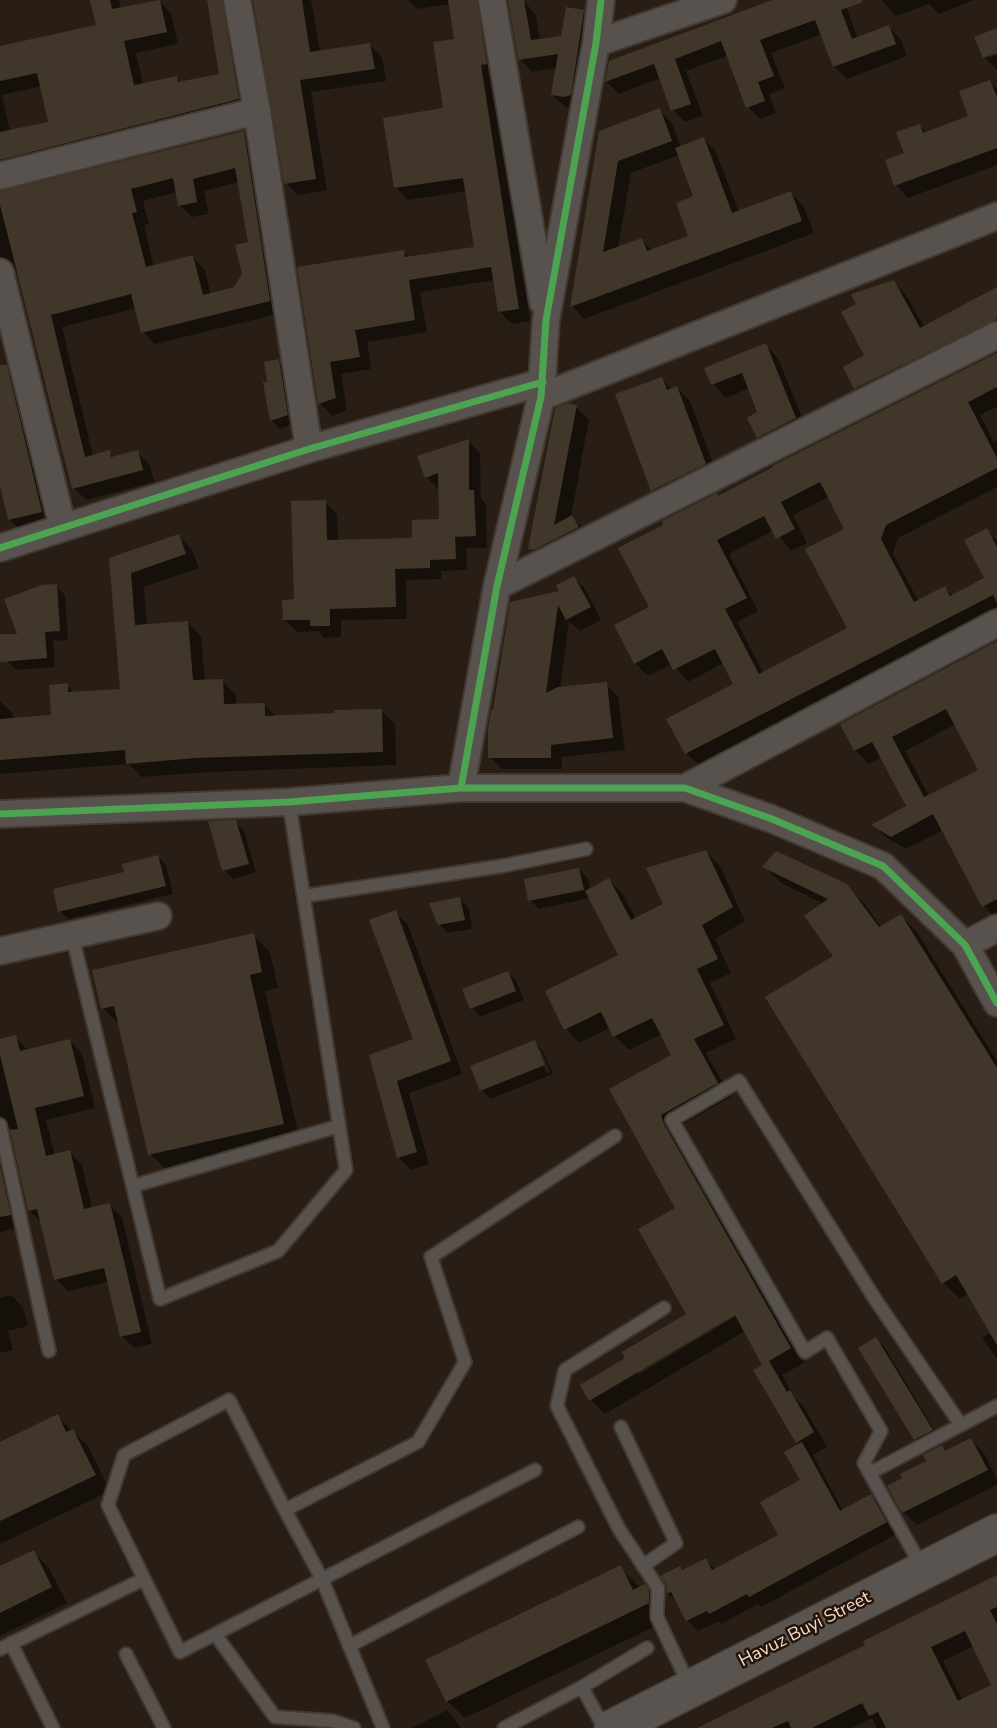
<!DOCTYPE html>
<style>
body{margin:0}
canvas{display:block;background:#291e15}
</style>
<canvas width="997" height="1728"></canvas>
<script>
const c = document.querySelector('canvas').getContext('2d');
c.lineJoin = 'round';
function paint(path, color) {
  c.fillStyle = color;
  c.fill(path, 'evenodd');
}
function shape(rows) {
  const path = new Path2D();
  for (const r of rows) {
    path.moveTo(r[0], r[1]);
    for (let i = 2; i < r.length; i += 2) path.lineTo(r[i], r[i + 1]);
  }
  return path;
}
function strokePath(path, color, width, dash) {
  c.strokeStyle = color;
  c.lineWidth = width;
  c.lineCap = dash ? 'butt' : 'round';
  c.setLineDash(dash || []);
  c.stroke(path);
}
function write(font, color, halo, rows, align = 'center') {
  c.font = font + ' "Nunito Sans",sans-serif';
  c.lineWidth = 5;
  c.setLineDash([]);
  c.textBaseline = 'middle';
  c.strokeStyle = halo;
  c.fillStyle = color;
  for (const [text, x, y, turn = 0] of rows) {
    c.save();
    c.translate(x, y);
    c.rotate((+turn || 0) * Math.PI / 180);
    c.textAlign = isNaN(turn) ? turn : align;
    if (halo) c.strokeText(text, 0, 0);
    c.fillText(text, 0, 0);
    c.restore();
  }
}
paint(shape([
 [92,0,119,0,121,9,159,1,171,13,178,44,136,53,143,85,176,78,182,83,221,75,207,0,240,0,250,111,0,179,0,48,98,27],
 [42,86,50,123,10,131,2,95],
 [255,0,311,0,320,52,370,45,382,57,386,81,311,92,327,190,298,195,286,183],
 [408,0,480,0,530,321,512,324,500,312,495,280,420,292,427,332,367,342,371,369,341,374,347,410,332,416,320,403,299,268,403,251,410,258,476,248,467,191,408,200,396,187,445,110,456,40,450,4,418,9],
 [510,0,523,0,536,15,540,40,562,37,583,12,596,25,577,109,565,107,552,94,557,68,532,72,520,59],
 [777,0,844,0,858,39,889,27,901,40,907,56,847,79,834,66,822,34,771,53,785,88,769,94,776,113,760,119,748,107,729,55,686,71,703,116,685,122,673,110,661,78,619,94,607,82,610,62],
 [881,0,974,0,939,14,929,4,896,16],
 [997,30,997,51,988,54,988,58,997,55,997,70,984,57],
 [990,82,997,89,997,165,908,198,896,185,906,154,920,126,927,133,970,117],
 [659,110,672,123,681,148,704,139,716,152,739,212,791,193,803,205,814,233,584,319,572,306,600,132],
 [679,155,695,197,691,237,653,251,642,240,618,249,631,173],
 [244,132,256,145,282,313,155,344,143,332,137,308,62,327,93,456,109,452,115,458,137,452,150,465,154,482,86,500,74,488,25,294,15,268,8,269,0,275,0,193],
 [239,182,250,243,244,274,235,289,211,295,205,270,193,257,154,267,144,225,149,224,143,201,177,192,179,205,192,217,209,214,204,191],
 [894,282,906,295,925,328,997,289,997,331,868,400,856,388,867,356,858,305],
 [765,345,778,358,808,432,772,450,759,437,759,413,749,388,726,398,713,384,706,369],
 [997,355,997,407,980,415,994,442,997,440,997,487,898,538,893,554,919,602,945,588,953,596,986,579,987,531,997,541,997,612,700,766,686,753,668,719,736,685,724,663,688,682,672,664,648,676,635,663,651,608,719,498],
 [829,497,846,529,849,629,764,674,737,622,758,611,729,554,774,530,791,551,807,543,793,515],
 [279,361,287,370,296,423,280,429,271,420,269,383],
 [7,372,21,385,54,525,23,532,9,519,0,478,0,374],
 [662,379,672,389,677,388,690,401,718,477,665,503,652,490],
 [576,407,589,420,571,516,585,530,543,561,530,548],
 [468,441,480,453,481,499,486,504,487,548,466,548,467,570,441,571,441,579,406,580,407,619,341,620,341,637,324,638,318,631,297,632,285,620,296,601,325,502,337,514,338,542,414,539,441,521,440,488,438,489,426,477],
 [179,536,192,550,199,568,144,587,147,626,188,623,201,637,205,681,222,681,236,695,236,705,264,704,276,717,381,711,395,724,396,765,210,772,141,777,129,764,0,774,0,701,13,713,13,720,53,717,67,685,75,694,121,690,111,559],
 [574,578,586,590,601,620,580,631,569,621,560,689,606,684,618,696,625,750,562,757,562,769,502,769,490,757,561,592],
 [56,586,65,595,68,640,53,641,55,667,16,670,7,661],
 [997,643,997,919,984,906,943,830,906,849,887,838,874,825,908,807,882,757,869,764,855,750,842,725],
 [954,725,980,771,929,796,905,751],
 [236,822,244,831,256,872,233,879,224,870],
 [706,852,720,866,745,921,715,939,731,973,710,983,736,1039,706,1053,731,1097,674,1129,678,1140,804,1363,782,1375,795,1398,804,1407,827,1447,813,1455,843,1511,871,1496,882,1507,897,1534,761,1607,758,1604,721,1624,719,1621,698,1631,687,1620,680,1605,668,1594,667,1583,680,1568,683,1571,706,1560,716,1570,780,1535,802,1481,800,1445,765,1365,745,1331,605,1414,591,1400,582,1386,628,1359,689,1314,678,1209,611,1089,673,1055,662,1034,629,1050,615,1036,610,1028,579,1043,566,1029,621,956,590,898,539,909,530,900,579,869,588,878,590,890,609,880,623,894,636,919,665,905],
 [741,1309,743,1312,638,1375,638,1371],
 [158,857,166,865,173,894,68,919,60,911],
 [765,867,846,886,864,903,882,928,901,916,917,932,997,1061,997,1359,982,1338,991,1332,969,1293,960,1299,943,1283,835,956,824,904,781,883],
 [460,899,469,908,472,929,448,933,439,924],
 [395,912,408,925,462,1074,409,1093,429,1164,411,1170,399,1158,371,1056,415,1041],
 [253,935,270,952,278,988,265,991,300,1140,167,1170,150,1154,120,1025,103,1008],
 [508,973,517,982,524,1000,480,1017,472,1008],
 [15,1037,28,1050,70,1041,82,1054,95,1108,46,1120,55,1156,69,1152,82,1165,92,1209,110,1205,122,1217,152,1344,134,1348,122,1336,109,1282,68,1291,56,1279,41,1222,29,1210,11,1127,4,1134,22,1227,0,1232,0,1041],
 [535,1042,543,1051,553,1074,490,1099,482,1090],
 [537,1050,541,1050,550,1072,547,1074],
 [11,1295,23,1307,28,1326,8,1331,13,1350,0,1353,0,1298],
 [876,1339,885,1348,940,1439,924,1448,915,1439],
 [57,1416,88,1446,110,1491,0,1544,0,1444],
 [971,1440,984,1453,997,1479,997,1485,917,1525,903,1512,929,1461,942,1447,947,1452],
 [33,1552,49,1568,67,1603,0,1636,0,1568],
 [620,1567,640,1588,644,1586,662,1603,666,1610,666,1621,465,1718,447,1701],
 [997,1577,997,1728,877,1728,872,1718,851,1728,701,1728,868,1646],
 [974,1646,993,1686,963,1701,943,1661],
 [447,1710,461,1728,412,1728]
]), '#0007');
paint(shape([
 [90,0,110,0,112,9,160,0,167,32,124,41,134,85,177,76,178,82,219,74,207,0,222,0,239,99,0,160,0,132,48,122,37,73,0,81,0,46,96,25],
 [253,0,302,0,310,52,370,43,375,69,300,80,316,179,284,184],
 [448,0,477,0,487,64,481,65,519,309,498,312,491,267,409,280,415,320,355,330,360,357,330,362,336,398,318,404,297,267,404,250,405,257,474,247,463,178,394,188,383,118,443,108,433,42,454,39],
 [508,0,524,0,531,40,561,36,566,7,584,10,571,95,564,97,551,95,558,54,518,60],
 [772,0,862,0,863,2,841,10,852,39,889,25,896,44,833,67,815,20,760,40,774,76,758,82,765,101,746,108,721,41,675,59,691,104,671,111,654,64,605,82,609,61],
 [997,28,997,53,983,58,974,37],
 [990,80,997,97,997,148,894,186,885,160,904,153,896,132,920,124,923,133,968,116,959,91],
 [660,108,672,141,618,161,603,252,642,238,647,251,688,236,676,203,693,196,675,148,704,137,732,213,791,191,802,221,570,307,599,131],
 [244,131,270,301,141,333,131,294,51,315,85,457,110,450,111,457,138,450,143,470,72,489,0,205,0,191],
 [235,168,248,242,235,245,242,274,234,287,203,295,193,255,146,267,132,213,137,212,131,189,173,178,178,206,197,202,193,179],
 [894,280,920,328,997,287,997,319,854,389,843,367,864,355,841,312,856,304,851,294],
 [766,343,796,418,757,438,747,418,757,412,742,373,711,385,704,368],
 [997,353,997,387,968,402,997,458,997,468,886,525,881,539,914,602,945,586,950,596,984,578,964,540,987,528,997,547,997,603,993,595,685,754,666,719,733,684,715,649,673,670,662,649,634,664,614,625,649,607,618,548,663,525,662,521,717,493,718,496,773,467,772,466],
 [820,482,844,529,805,549,847,628,759,674,725,609,747,598,717,540,764,516,776,539,795,529,781,502],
 [279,359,288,415,270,421,263,382,267,382,264,362],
 [0,365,7,365,42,512,8,520,0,486],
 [662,377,667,390,677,386,706,464,651,491,615,394],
 [567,403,577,405,554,525,572,515,579,527,534,550,528,549,555,408],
 [469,439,469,490,474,490,476,536,455,537,456,559,430,560,430,568,395,569,396,607,330,609,330,626,310,626,310,620,283,620,282,600,294,599,291,501,326,500,327,540,412,538,412,520,439,519,438,473,425,478,417,456],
 [179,534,186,554,131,573,135,625,188,621,193,680,223,679,224,704,265,703,265,716,335,713,334,710,382,709,383,752,196,758,126,764,125,750,0,760,0,719,51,715,49,685,68,683,68,692,120,689,109,558],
 [574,576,591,607,566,620,558,605,546,693,558,687,607,682,613,738,551,745,551,758,488,758,488,729,491,710,493,710,510,602,559,591,556,585],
 [57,584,60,631,45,632,47,658,0,662,0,634,17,634,4,599,42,585],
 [997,641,997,899,982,907,933,814,891,837,871,825,906,806,872,742,854,751,840,724],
 [946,709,978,770,924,797,892,737],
 [233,820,236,820,249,864,222,871,208,821],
 [706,850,733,907,702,925,718,959,697,969,724,1025,694,1039,718,1083,661,1115,664,1124,791,1348,769,1361,787,1392,790,1390,814,1432,796,1443,753,1370,762,1365,735,1315,589,1401,580,1385,625,1358,622,1352,686,1314,638,1229,675,1208,609,1089,671,1055,652,1018,613,1037,601,1012,564,1030,545,991,618,955,585,891,609,878,631,920,663,904,646,868],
 [776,851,847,884,879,927,901,914,997,1068,997,1345,956,1275,942,1284,765,997,833,956,804,916,828,899,762,867],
 [158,855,166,886,58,912,53,889,124,872,122,864],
 [579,868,584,890,528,901,524,879],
 [460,897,465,920,438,925,429,903],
 [396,910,451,1061,397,1081,417,1152,397,1158,369,1055,413,1039,369,920],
 [254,933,262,972,250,975,284,1124,148,1155,114,1006,101,1009,92,970],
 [508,971,516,991,470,1009,462,989],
 [16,1035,20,1051,70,1039,84,1096,35,1108,46,1156,70,1150,84,1209,110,1203,141,1332,120,1337,104,1268,54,1280,37,1209,28,1211,10,1130,18,1129,0,1055,0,1039],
 [535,1040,545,1065,480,1091,470,1066],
 [0,1166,11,1215,0,1217],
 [876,1337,933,1430,914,1440,858,1348],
 [58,1414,66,1432,73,1429,96,1475,0,1521,0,1442],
 [971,1438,988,1470,902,1513,887,1486,902,1478,900,1474,926,1461,923,1455,942,1445,945,1451],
 [802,1442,840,1511,871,1494,887,1522,749,1597,747,1594,709,1614,707,1611,686,1621,671,1592,667,1594,666,1584,660,1576,680,1566,682,1570,706,1558,712,1570,778,1535,760,1502,800,1480,784,1452],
 [34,1550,52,1587,0,1613,0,1566],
 [621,1565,633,1590,645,1584,649,1590,649,1603,446,1702,425,1660],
 [997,1575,997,1607,990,1610,997,1624,997,1728,886,1728,878,1712,869,1716,862,1703,812,1728,791,1728,788,1721,772,1728,697,1728,865,1645,863,1641],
 [965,1631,991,1685,958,1701,931,1647]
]), '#41362a');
const lane = shape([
 [304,896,502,866,586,849],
 [72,935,160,1299,278,1251,346,1170,289,802],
 [0,1125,49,1351],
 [133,1186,339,1126],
 [664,1308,565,1370,557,1406,619,1529,658,1588,657,1617,689,1685],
 [621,1427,676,1543,643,1566],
 [870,1473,997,1406],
 [285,1510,229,1400,124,1455,108,1505,180,1652,535,1470],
 [923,1569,864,1463,881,1431,827,1338,805,1352,672,1120,739,1081,875,1299,961,1425],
 [215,1634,275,1717,333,1721,354,1728],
 [11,1643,53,1728],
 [349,1646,578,1527],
 [0,1649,144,1579],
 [126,1654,164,1728],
 [582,1687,604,1728],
 [383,1728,322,1579,285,1510,418,1442,465,1362,431,1257,615,1136],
 [504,1728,582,1687,647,1648]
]);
const street = shape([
 [237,0,257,111,309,449],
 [492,0,543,302],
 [596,43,723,0],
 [0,176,257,111],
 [0,272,63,528],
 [541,397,997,216],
 [0,548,309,449,543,382],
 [497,586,997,335],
 [461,788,497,586,541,397,546,320,596,43,601,0],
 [685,788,997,623],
 [0,814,289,802,461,788,685,788,772,819,883,866,965,945,997,1003],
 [965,945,997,928],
 [0,951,158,916]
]);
const secondary = shape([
 [613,1728,997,1533]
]);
strokePath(lane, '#433931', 16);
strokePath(street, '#433931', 30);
strokePath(secondary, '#433931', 40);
strokePath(lane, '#57524e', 12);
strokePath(street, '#57524e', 26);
strokePath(secondary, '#595450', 37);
strokePath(shape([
 [0,548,309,449,543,382],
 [461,788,497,586,541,397,546,320,596,43,601,0],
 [0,814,289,802,461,788,685,788,772,819,883,866,965,945,997,1003]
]), '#4ca352', 7);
write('18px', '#edded4', '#271304', [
 ["Havuz Buyi Street",805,1630,-27]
]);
</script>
